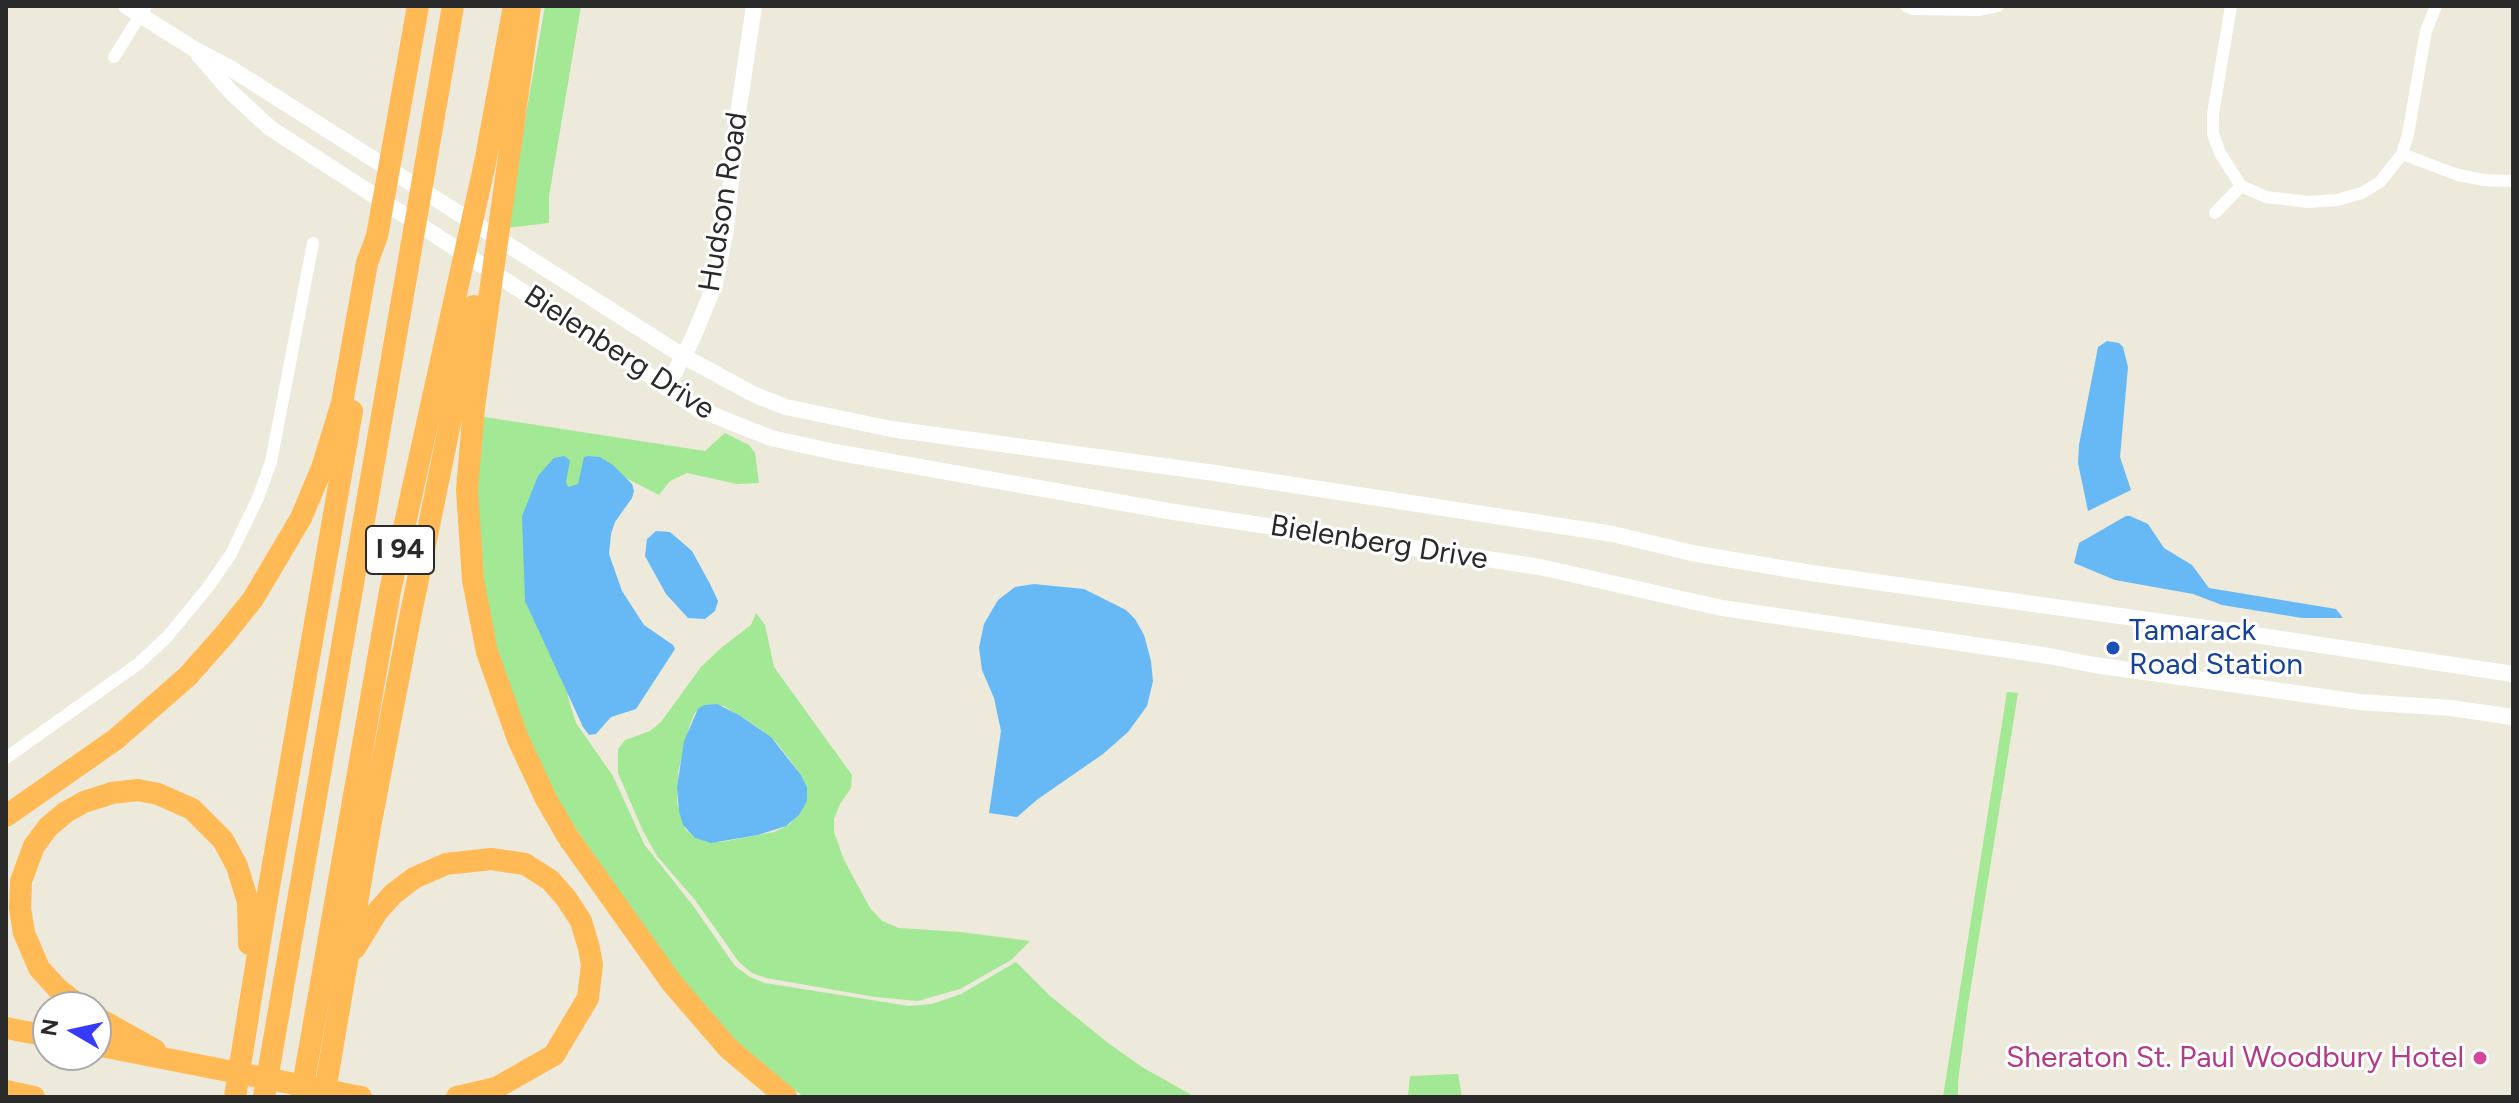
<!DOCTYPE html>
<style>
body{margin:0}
#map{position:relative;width:2519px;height:1103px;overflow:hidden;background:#ede9db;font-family:Figtree,sans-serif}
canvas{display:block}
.frame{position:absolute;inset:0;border:8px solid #2a2a2a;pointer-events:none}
.north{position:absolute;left:32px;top:991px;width:80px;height:80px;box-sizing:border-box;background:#fff;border:2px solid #aaa;border-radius:50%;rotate:279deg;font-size:22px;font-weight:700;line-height:32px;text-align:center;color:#2a2a2a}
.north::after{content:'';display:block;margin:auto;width:28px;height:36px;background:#373bff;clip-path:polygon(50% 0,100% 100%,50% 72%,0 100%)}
</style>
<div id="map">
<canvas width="2519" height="1103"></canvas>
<div class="frame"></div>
<div class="north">N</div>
</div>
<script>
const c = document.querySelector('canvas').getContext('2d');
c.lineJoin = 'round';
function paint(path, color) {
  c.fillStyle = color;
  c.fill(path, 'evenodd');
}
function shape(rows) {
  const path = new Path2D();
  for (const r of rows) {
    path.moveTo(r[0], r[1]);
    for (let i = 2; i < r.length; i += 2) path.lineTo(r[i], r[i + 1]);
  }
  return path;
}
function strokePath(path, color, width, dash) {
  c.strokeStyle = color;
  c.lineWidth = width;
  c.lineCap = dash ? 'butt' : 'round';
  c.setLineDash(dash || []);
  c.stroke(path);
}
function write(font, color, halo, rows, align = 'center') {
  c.font = font + ' Figtree,sans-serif';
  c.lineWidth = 6;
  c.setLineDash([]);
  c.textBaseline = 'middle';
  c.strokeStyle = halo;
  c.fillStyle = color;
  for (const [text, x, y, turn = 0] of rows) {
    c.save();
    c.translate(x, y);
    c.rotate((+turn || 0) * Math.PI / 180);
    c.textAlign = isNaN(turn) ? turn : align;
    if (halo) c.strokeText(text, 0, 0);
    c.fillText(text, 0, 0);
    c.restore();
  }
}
paint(shape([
 [545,6,581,6,549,196,549,223,506,228],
 [478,416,705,451,725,433,749,445,755,453,759,483,737,484,687,473,670,481,659,495,620,475,584,472,574,493,566,669,568,697,576,723,613,776,644,844,694,907,735,966,750,977,765,983,909,1006,932,1004,961,994,1016,962,1049,995,1108,1043,1142,1067,1195,1097,804,1097,772,1073,725,1031,682,981,557,802,505,689,475,539],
 [756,613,765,625,774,667,852,775,851,788,840,804,834,819,834,832,844,860,870,908,882,921,899,928,960,932,1030,941,1011,960,960,989,918,1001,875,997,766,978,752,973,739,962,695,900,657,856,643,831,618,773,618,749,625,740,650,731,661,722,701,667,721,648,751,625],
 [704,705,724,706,759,728,776,742,797,769,807,801,790,824,774,832,721,842,697,839,685,829,677,803,678,772,690,724,695,713],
 [2007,692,2018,693,1968,1005,1958,1081,1958,1097,1943,1097],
 [1458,1074,1462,1097,1408,1097,1410,1076]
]), '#a3e894');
paint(shape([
 [2107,341,2119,343,2123,347,2128,367,2120,457,2131,490,2088,511,2078,463,2079,445,2098,347],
 [564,456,570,460,566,482,568,487,578,484,584,457,589,456,600,457,613,465,632,484,634,491,632,498,615,522,611,534,609,554,622,591,644,625,673,645,675,649,636,709,611,717,596,734,589,735,583,727,525,601,522,516,538,476,554,458],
 [2126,516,2130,516,2148,524,2164,548,2192,565,2209,588,2336,609,2343,618,2302,618,2222,605,2193,594,2115,580,2074,563,2079,543],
 [656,531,670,532,692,551,710,584,718,601,715,611,705,619,688,618,666,594,645,556,647,539],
 [1034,584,1084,589,1126,610,1135,619,1144,635,1151,661,1153,681,1147,706,1128,732,1103,754,1038,799,1017,817,989,813,1001,731,994,698,982,670,979,648,984,624,998,600,1015,587],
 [717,704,739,715,771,737,801,775,807,788,807,801,799,815,786,826,758,835,711,843,695,838,683,825,679,811,677,787,684,741,698,709,704,705]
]), '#67b9f6');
strokePath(shape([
 [1906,6,1912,9,1980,10,1998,6],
 [2231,6,2213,114,2213,134,2220,153,2241,186,2266,197,2308,202,2337,200,2362,193,2380,182,2402,154,2408,134,2426,31,2436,6],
 [114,57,146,6],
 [2402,154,2458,175,2484,180,2513,181],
 [2215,213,2241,186],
 [6,758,138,664,167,637,209,586,231,554,258,498,271,462,313,243]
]), '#fff', 12);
strokePath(shape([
 [126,6,194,49,227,66,683,356,755,395,786,407,891,429,1215,473,1613,534,1692,553,1811,573,2228,631,2513,674],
 [199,55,231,92,270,128,605,345,698,409,771,438,835,452,1174,512,1540,567,1722,608,2049,656,2094,665,2360,702,2451,708,2513,717],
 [666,388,691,342,715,284,726,229,738,114,754,6]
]), '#fff', 16);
strokePath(shape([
 [530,6,474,407,467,490,473,580,487,652,518,739,546,799,568,837,672,983,728,1048,786,1097],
 [6,816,116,739,188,676,225,634,253,599,301,518,322,468,342,403,367,263,377,236,418,6],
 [355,948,377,912,393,894,414,878,446,864,491,859,525,864,550,880,566,898,581,921,589,948,592,965,588,998,554,1055,496,1088,457,1097],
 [81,1007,57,988,39,968,24,933,20,908,21,881,34,846,48,827,66,812,84,802,112,793,138,790,158,794,192,809,223,840,237,866,248,902,249,944],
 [96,1017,155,1050],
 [6,1028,48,1036],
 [96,1045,361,1097],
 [6,1091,34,1097],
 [235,1097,265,910,352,411],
 [264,1097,453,6],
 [301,1097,390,591,485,163,514,6],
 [324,1097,370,827,409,623,474,306]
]), '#ffba55', 22);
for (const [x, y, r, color] of [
 [2113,648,8,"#1a4fb4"],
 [2480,1058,8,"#d1479c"]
]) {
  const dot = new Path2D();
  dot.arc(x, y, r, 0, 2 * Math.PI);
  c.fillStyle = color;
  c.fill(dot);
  strokePath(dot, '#fff', 3);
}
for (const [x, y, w] of [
 [400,550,68]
]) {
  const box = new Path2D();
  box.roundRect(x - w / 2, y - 24, w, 48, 6);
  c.fillStyle = '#fff';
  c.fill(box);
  strokePath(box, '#2a2a2a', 2);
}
write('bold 28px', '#2a2a2a', null, [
 ["I 94",400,550]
]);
write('30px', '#2a2a2a', '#fff', [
 ["Hudson Road",724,202,-81],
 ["Bielenberg Drive",619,353,33],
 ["Bielenberg Drive",1379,543,9]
]);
write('30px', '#164399', '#fff', [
 ["Tamarack",2129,631],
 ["Road Station",2129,665]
], 'left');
write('30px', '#b23c85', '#fff', [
 ["Sheraton St. Paul Woodbury Hotel",2464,1058]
], 'right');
</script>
